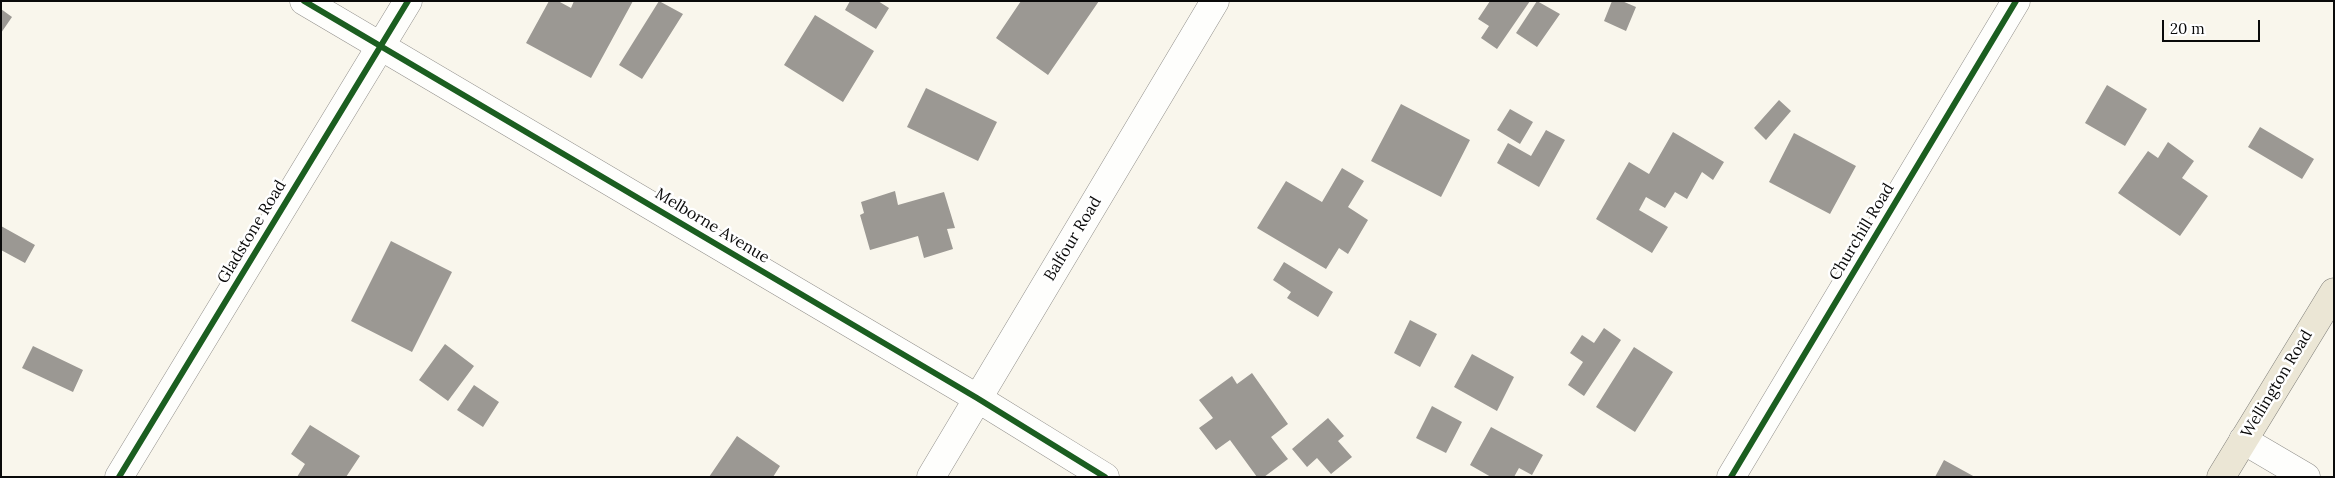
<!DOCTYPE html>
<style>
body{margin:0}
#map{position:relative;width:2335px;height:478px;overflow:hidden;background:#f9f6ec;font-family:Lora,serif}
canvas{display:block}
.frame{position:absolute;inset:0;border:2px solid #0a0a0a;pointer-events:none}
.scale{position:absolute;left:2162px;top:20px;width:98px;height:22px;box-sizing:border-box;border:2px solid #0a0a0a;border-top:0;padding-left:6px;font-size:15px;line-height:18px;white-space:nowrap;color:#0a0a0a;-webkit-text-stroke:4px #fff;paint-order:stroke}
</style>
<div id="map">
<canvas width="2335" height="478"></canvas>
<div class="frame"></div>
<div class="scale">20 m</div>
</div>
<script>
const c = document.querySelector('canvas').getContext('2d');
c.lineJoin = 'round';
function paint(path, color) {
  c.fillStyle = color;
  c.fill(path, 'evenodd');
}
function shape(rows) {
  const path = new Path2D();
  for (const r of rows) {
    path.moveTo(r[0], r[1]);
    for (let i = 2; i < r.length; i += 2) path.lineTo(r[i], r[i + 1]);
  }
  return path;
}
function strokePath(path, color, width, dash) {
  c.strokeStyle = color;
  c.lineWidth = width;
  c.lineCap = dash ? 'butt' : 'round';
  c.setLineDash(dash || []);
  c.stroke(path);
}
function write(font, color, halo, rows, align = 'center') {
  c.font = font + ' Lora,serif';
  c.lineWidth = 5;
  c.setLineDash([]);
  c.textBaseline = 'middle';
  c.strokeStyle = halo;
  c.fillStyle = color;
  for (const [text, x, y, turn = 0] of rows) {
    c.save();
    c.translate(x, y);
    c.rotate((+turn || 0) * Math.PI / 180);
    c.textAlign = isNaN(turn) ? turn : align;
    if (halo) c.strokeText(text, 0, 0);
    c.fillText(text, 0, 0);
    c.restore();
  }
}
paint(shape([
 [549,1,558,1,571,8,574,1,633,1,591,78,526,43],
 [659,1,683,14,642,79,619,65],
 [850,1,878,1,889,8,876,29,845,10],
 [1021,1,1099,1,1048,75,996,38],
 [1490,1,1530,1,1497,49,1481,38,1489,26,1478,19],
 [1537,1,1560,14,1537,47,1516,33],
 [1612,1,1622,1,1636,7,1626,31,1604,21],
 [1,9,12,17,1,33],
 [815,15,874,51,843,102,784,65],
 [2107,85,2147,109,2125,146,2085,123],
 [926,88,997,122,978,161,907,127],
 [1779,100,1791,111,1766,140,1754,128],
 [1401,104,1470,140,1441,197,1371,161],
 [1510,109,1533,122,1520,144,1497,130],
 [2260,127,2314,159,2302,179,2248,147],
 [1546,130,1565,140,1539,187,1497,163,1508,143,1531,156],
 [1673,132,1724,162,1713,180,1702,172,1687,199,1675,192,1665,208,1646,197,1639,210,1668,227,1652,253,1596,219,1629,162,1649,174],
 [1794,133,1856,166,1830,214,1769,182],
 [2168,142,2194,161,2182,178,2208,196,2180,236,2118,193,2148,151,2158,158],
 [1342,168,1364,181,1348,207,1368,220,1348,254,1339,248,1326,269,1257,228,1286,181,1322,202],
 [895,191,898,205,944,192,955,228,947,229,953,249,924,258,918,236,870,250,860,215,864,213,861,202],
 [1,226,35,245,25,263,1,250],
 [391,241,452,272,412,352,351,321],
 [1284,262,1333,292,1318,317,1287,298,1291,292,1273,280],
 [1410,320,1437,334,1420,367,1394,353],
 [1604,328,1621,340,1584,396,1568,385,1583,362,1570,353,1582,335,1594,343],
 [445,344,474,366,448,401,419,380],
 [33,346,83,370,73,392,22,368],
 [1634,347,1673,372,1635,432,1596,407],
 [1472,354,1514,377,1497,411,1454,387],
 [1252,373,1288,424,1271,437,1288,459,1264,477,1257,477,1230,440,1216,450,1199,428,1213,418,1199,400,1232,376,1237,384],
 [474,385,499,402,483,427,457,410],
 [1432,406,1462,422,1446,453,1416,438],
 [1328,418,1344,436,1338,441,1352,457,1331,474,1317,458,1307,467,1292,449],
 [310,425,360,456,346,477,297,477,305,464,291,454],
 [1491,427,1543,455,1532,475,1519,468,1514,477,1491,477,1470,465],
 [737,436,780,466,773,477,709,477],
 [1944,460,1975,477,1935,477]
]), '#9b9893');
const minor = shape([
 [304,1,977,398,1105,477],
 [2243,440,2306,477],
 [119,477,408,1],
 [931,477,1215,1],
 [1731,477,2016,1]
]);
const major = shape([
 [2221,477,2334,292]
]);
strokePath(minor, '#92908c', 29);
strokePath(major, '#7f7e79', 29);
strokePath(minor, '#fefefc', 28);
strokePath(major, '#ebe6d5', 28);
strokePath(shape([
 [304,1,977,398,1105,477],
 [119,477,408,1],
 [1731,477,2016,1]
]), '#1b5e20', 6);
write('16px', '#0a0a0a', '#fff', [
 ["Melborne Avenue",712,226,31],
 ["Gladstone Road",252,232,-59],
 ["Churchill Road",1862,232,-59],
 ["Balfour Road",1073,239,-59],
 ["Wellington Road",2277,384,-59]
]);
</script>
